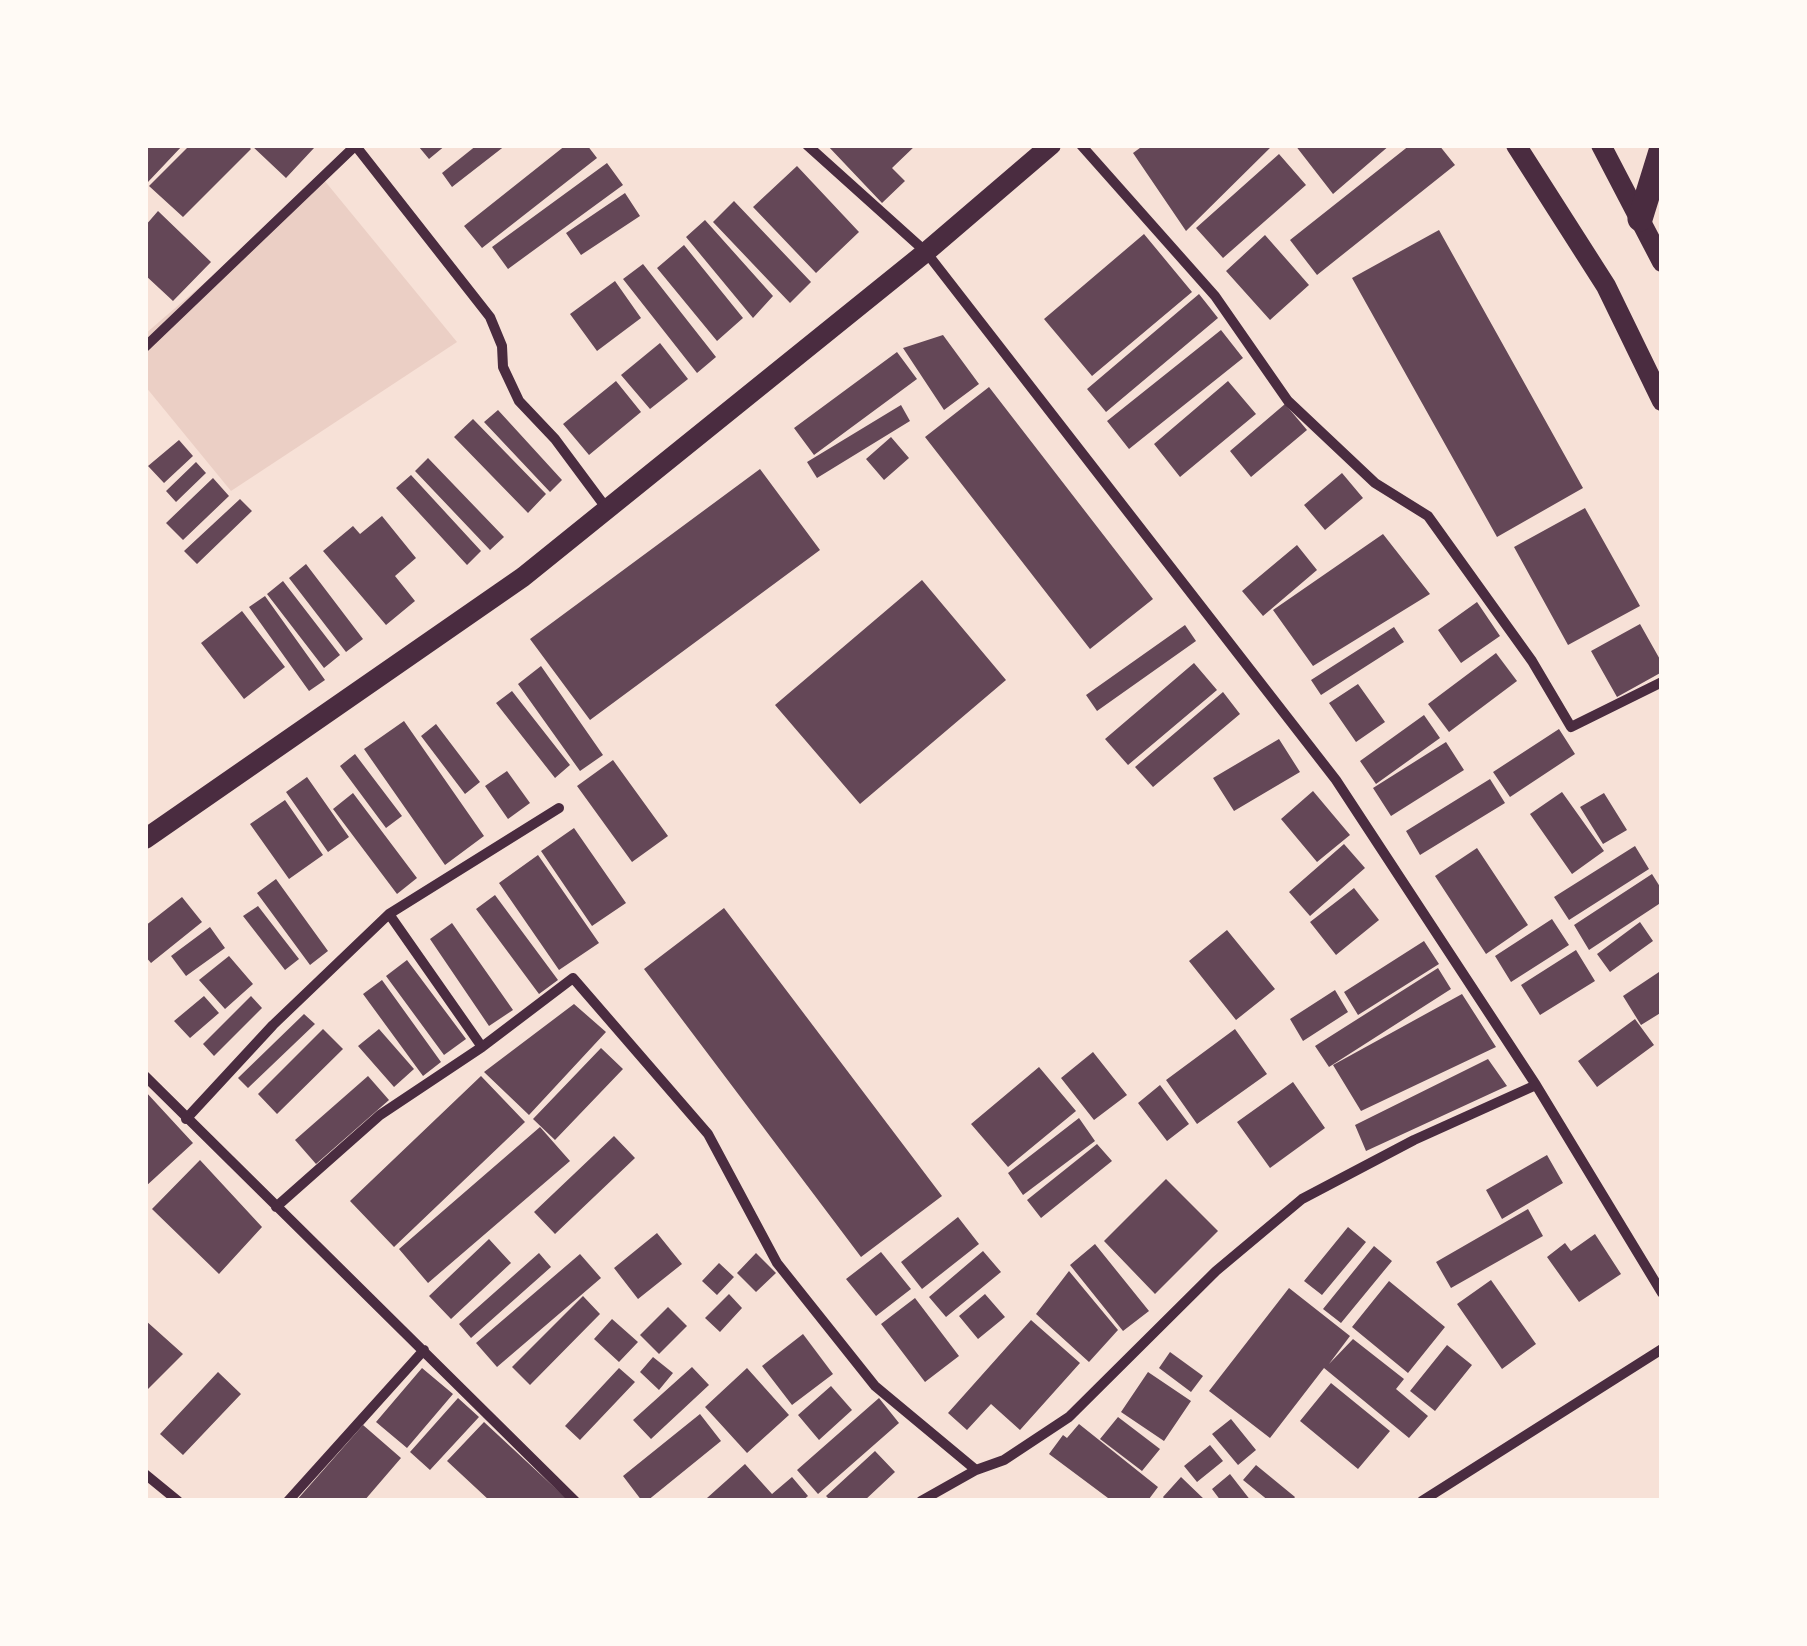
<!DOCTYPE html>
<style>
body{margin:0}
#map{position:relative;width:1807px;height:1646px;overflow:hidden;background:#f7e1d7;font-family:Cabin,sans-serif}
canvas{display:block}
.frame{position:absolute;inset:0;border:148px solid #fffaf5;pointer-events:none}
</style>
<div id="map">
<canvas width="1807" height="1646"></canvas>
<div class="frame"></div>
</div>
<script>
const c = document.querySelector('canvas').getContext('2d');
c.lineJoin = 'round';
function paint(path, color) {
  c.fillStyle = color;
  c.fill(path, 'evenodd');
}
function shape(rows) {
  const path = new Path2D();
  for (const r of rows) {
    path.moveTo(r[0], r[1]);
    for (let i = 2; i < r.length; i += 2) path.lineTo(r[i], r[i + 1]);
  }
  return path;
}
function strokePath(path, color, width, dash) {
  c.strokeStyle = color;
  c.lineWidth = width;
  c.lineCap = dash ? 'butt' : 'round';
  c.setLineDash(dash || []);
  c.stroke(path);
}
paint(shape([
 [324,180,457,342,231,491,145,386,145,334]
]), '#ebcfc5');
paint(shape([
 [145,145,183,145,148,182,145,180],
 [190,145,247,145,251,149,183,217,149,186],
 [251,145,310,145,314,148,286,178],
 [421,145,446,145,429,159,419,147],
 [477,145,506,145,452,187,442,173],
 [566,145,587,145,597,158,482,248,464,226],
 [827,145,916,145,892,168,905,181,882,203],
 [1144,145,1273,145,1186,231,1133,153],
 [1295,145,1390,145,1333,194],
 [1410,145,1439,145,1455,165,1317,275,1290,240],
 [1279,154,1306,185,1223,258,1196,228],
 [607,163,623,185,508,269,492,247],
 [797,166,859,232,816,273,753,207],
 [625,193,640,216,581,255,566,233],
 [734,201,811,282,790,303,713,222],
 [158,211,211,262,173,301,145,275,145,226],
 [705,220,773,296,753,318,686,237],
 [1439,230,1583,488,1497,537,1352,278],
 [1144,234,1192,292,1092,376,1044,319],
 [1265,235,1309,285,1270,320,1226,271],
 [684,245,743,318,717,341,657,268],
 [643,264,716,357,697,373,623,279],
 [615,281,641,318,597,351,570,314],
 [1199,294,1218,318,1106,412,1087,389],
 [1221,330,1243,358,1129,449,1107,421],
 [943,335,979,384,944,410,903,348],
 [660,343,688,379,650,409,621,375],
 [897,352,917,379,814,455,794,428],
 [616,381,641,412,589,455,563,424],
 [1228,381,1256,414,1180,477,1154,444],
 [989,387,1153,599,1090,649,925,437],
 [1285,404,1307,430,1251,477,1230,451],
 [901,405,910,421,817,478,807,462],
 [498,410,562,480,550,492,484,422],
 [473,419,546,494,528,513,454,437],
 [891,437,909,458,884,480,866,459],
 [179,440,193,456,164,483,148,466],
 [428,458,504,537,490,550,415,471],
 [196,462,206,473,176,502,166,491],
 [760,469,820,550,590,720,530,639],
 [1342,473,1363,498,1325,530,1304,505],
 [411,475,481,551,467,565,396,488],
 [213,478,229,496,183,540,166,523],
 [240,499,252,511,197,564,184,551],
 [1585,508,1640,606,1568,645,1514,547],
 [382,516,416,558,395,576,415,601,386,625,323,551,353,526,360,534],
 [1383,534,1430,594,1313,666,1273,610],
 [1297,545,1317,570,1263,616,1242,591],
 [306,564,363,639,346,652,289,578],
 [922,580,1006,680,860,804,775,705],
 [283,581,340,655,324,668,267,594],
 [265,596,325,680,309,691,249,607],
 [1477,602,1500,636,1461,663,1438,630],
 [242,611,285,667,244,699,201,643],
 [1640,624,1662,663,1662,672,1617,697,1591,651],
 [1185,625,1196,641,1097,711,1086,695],
 [1394,627,1404,642,1321,695,1311,680],
 [1496,653,1517,681,1449,732,1428,704],
 [1194,663,1217,690,1128,765,1105,739],
 [541,666,603,755,580,771,518,684],
 [1358,684,1385,722,1356,742,1329,703],
 [512,691,570,765,555,778,496,703],
 [1223,692,1240,714,1153,787,1135,767],
 [1424,715,1440,738,1376,784,1360,761],
 [404,721,484,836,445,865,364,749],
 [436,724,480,782,465,794,421,736],
 [1559,729,1575,754,1510,797,1493,772],
 [1279,739,1300,772,1234,811,1213,778],
 [1446,742,1464,770,1391,816,1373,788],
 [355,754,402,816,386,828,340,766],
 [613,760,668,836,632,862,577,786],
 [507,771,530,803,508,819,485,786],
 [307,777,349,837,328,852,286,792],
 [1490,779,1505,803,1420,855,1406,831],
 [1313,791,1350,835,1317,862,1281,819],
 [1562,792,1604,851,1572,874,1530,814],
 [353,793,417,878,397,894,333,809],
 [1604,793,1627,830,1603,844,1580,807],
 [285,800,323,855,289,879,250,824],
 [574,828,626,903,592,926,541,851],
 [1344,844,1365,868,1310,916,1289,892],
 [1635,846,1649,869,1569,920,1554,897],
 [1477,848,1528,925,1486,954,1435,876],
 [538,855,599,943,559,970,499,883],
 [1652,874,1662,890,1662,902,1589,950,1574,925],
 [276,879,328,951,310,965,257,893],
 [1354,888,1379,920,1336,955,1310,922],
 [495,895,558,980,539,994,476,909],
 [182,897,202,922,151,963,145,956,145,926],
 [258,906,299,959,285,970,243,916],
 [724,908,942,1196,861,1257,644,969],
 [1552,919,1569,945,1511,982,1495,956],
 [1640,922,1653,941,1610,972,1597,954],
 [452,923,513,1010,489,1026,430,939],
 [210,927,225,948,186,976,171,956],
 [1227,930,1275,989,1236,1020,1189,961],
 [1424,941,1439,964,1358,1015,1344,992],
 [1576,950,1595,981,1540,1015,1521,985],
 [229,956,253,984,225,1009,199,980],
 [407,960,466,1039,444,1055,386,976],
 [1438,968,1451,989,1329,1067,1315,1046],
 [1662,970,1662,1012,1641,1025,1623,996],
 [382,980,441,1062,423,1076,363,994],
 [1335,990,1348,1012,1303,1041,1290,1019],
 [1462,994,1496,1047,1361,1111,1333,1065],
 [204,996,219,1013,190,1038,174,1021],
 [251,996,262,1008,214,1056,203,1044],
 [574,1004,606,1032,529,1115,484,1072],
 [304,1014,315,1024,248,1088,238,1078],
 [1635,1019,1654,1045,1597,1087,1578,1061],
 [323,1029,343,1049,277,1114,258,1094],
 [379,1029,414,1069,394,1087,358,1046],
 [1235,1029,1267,1074,1197,1124,1166,1080],
 [601,1048,623,1069,555,1140,533,1119],
 [1093,1052,1127,1095,1094,1120,1061,1078],
 [1488,1059,1507,1086,1366,1151,1355,1125],
 [1039,1067,1076,1111,1008,1167,971,1124],
 [368,1076,389,1100,316,1164,295,1140],
 [481,1076,525,1122,394,1247,350,1201],
 [1293,1082,1325,1128,1270,1168,1237,1122],
 [1160,1085,1189,1124,1167,1141,1138,1103],
 [145,1091,193,1143,145,1187],
 [1079,1118,1095,1141,1023,1195,1008,1173],
 [540,1127,570,1161,428,1283,399,1249],
 [614,1136,635,1158,555,1234,534,1212],
 [1097,1144,1112,1161,1041,1218,1027,1200],
 [1547,1155,1563,1183,1502,1219,1486,1190],
 [200,1160,262,1227,219,1274,152,1209],
 [1166,1179,1218,1231,1155,1294,1104,1241],
 [1528,1209,1543,1236,1451,1288,1436,1262],
 [958,1217,979,1244,922,1289,901,1262],
 [1348,1227,1366,1242,1322,1295,1304,1281],
 [657,1233,682,1264,638,1299,614,1268],
 [1595,1234,1621,1274,1579,1302,1547,1257,1565,1243,1571,1251],
 [489,1239,511,1263,451,1319,429,1296],
 [1095,1244,1149,1311,1123,1331,1070,1265],
 [1374,1246,1392,1261,1341,1323,1323,1309],
 [983,1251,1001,1272,946,1317,929,1297],
 [881,1252,911,1289,876,1316,846,1279],
 [539,1253,551,1267,471,1338,459,1324],
 [756,1253,776,1273,756,1292,737,1273],
 [580,1254,601,1278,497,1367,476,1343],
 [719,1263,734,1277,717,1295,702,1281],
 [1069,1271,1118,1330,1089,1362,1036,1314],
 [1491,1280,1536,1344,1502,1369,1457,1304],
 [1389,1281,1445,1327,1408,1373,1352,1327],
 [1289,1288,1350,1336,1329,1364,1353,1339,1404,1379,1396,1389,1428,1416,1409,1438,1324,1368,1270,1438,1209,1391],
 [729,1294,742,1308,720,1332,705,1318],
 [985,1294,1005,1317,978,1339,959,1316],
 [583,1296,600,1314,530,1385,512,1367],
 [915,1298,959,1356,925,1382,881,1324],
 [668,1307,687,1326,659,1354,640,1335],
 [612,1319,638,1342,619,1362,594,1339],
 [145,1320,183,1354,145,1392],
 [1031,1320,1080,1363,1020,1430,991,1404,967,1430,948,1413],
 [803,1334,833,1374,792,1405,762,1366],
 [1447,1345,1472,1365,1435,1411,1410,1391],
 [1170,1352,1203,1376,1191,1392,1159,1368],
 [653,1357,673,1373,659,1390,640,1372],
 [692,1367,709,1385,651,1439,633,1420],
 [422,1368,453,1394,407,1448,376,1422],
 [619,1368,635,1382,580,1440,565,1426],
 [747,1368,789,1415,747,1453,705,1407],
 [218,1372,241,1394,183,1455,160,1434],
 [1148,1372,1191,1401,1164,1441,1121,1412],
 [1331,1383,1390,1431,1358,1469,1300,1421],
 [831,1386,852,1410,819,1440,798,1415],
 [458,1398,479,1417,430,1470,410,1452],
 [879,1398,899,1423,818,1494,797,1470],
 [700,1414,721,1441,647,1501,642,1501,623,1476],
 [1118,1417,1160,1449,1142,1471,1100,1439],
 [1231,1419,1256,1450,1238,1465,1212,1434],
 [484,1422,569,1501,490,1501,447,1461],
 [1079,1424,1158,1487,1149,1499,1151,1501,1112,1501,1049,1454,1063,1435,1067,1438],
 [363,1425,401,1458,364,1501,296,1501],
 [1210,1445,1223,1461,1197,1482,1184,1466],
 [875,1451,895,1472,864,1501,831,1501,826,1496],
 [745,1464,772,1494,792,1477,808,1496,802,1501,710,1501,707,1498],
 [1256,1465,1295,1497,1292,1501,1269,1501,1243,1480],
 [1230,1474,1251,1501,1221,1501,1212,1489],
 [1181,1477,1206,1501,1166,1501,1163,1497]
]), '#644757');
strokePath(shape([
 [355,145,490,317,502,346,503,367,519,401,555,439,607,509],
 [807,145,926,252,1336,780,1536,1085,1662,1293],
 [1081,145,1215,296,1288,401,1375,483,1428,516,1532,661,1571,727,1662,682],
 [145,347,355,146],
 [389,914,482,1047],
 [145,1076,575,1501],
 [186,1119,273,1025,389,914,559,808],
 [276,1207,380,1115,482,1047,573,978,708,1134,777,1263,875,1386,976,1470],
 [145,1474,178,1501],
 [288,1501,424,1350],
 [921,1501,976,1470,1004,1460,1069,1417,1216,1271,1302,1199,1414,1140,1536,1085],
 [1422,1501,1662,1349]
]), '#4a2c40', 10);
strokePath(shape([
 [1516,145,1606,286,1662,401],
 [1601,145,1662,262],
 [145,839,523,577,926,252,1051,145]
]), '#4a2c40', 20);
strokePath(shape([
 [1640,219,1662,148]
]), '#4a2c40', 25);
</script>
